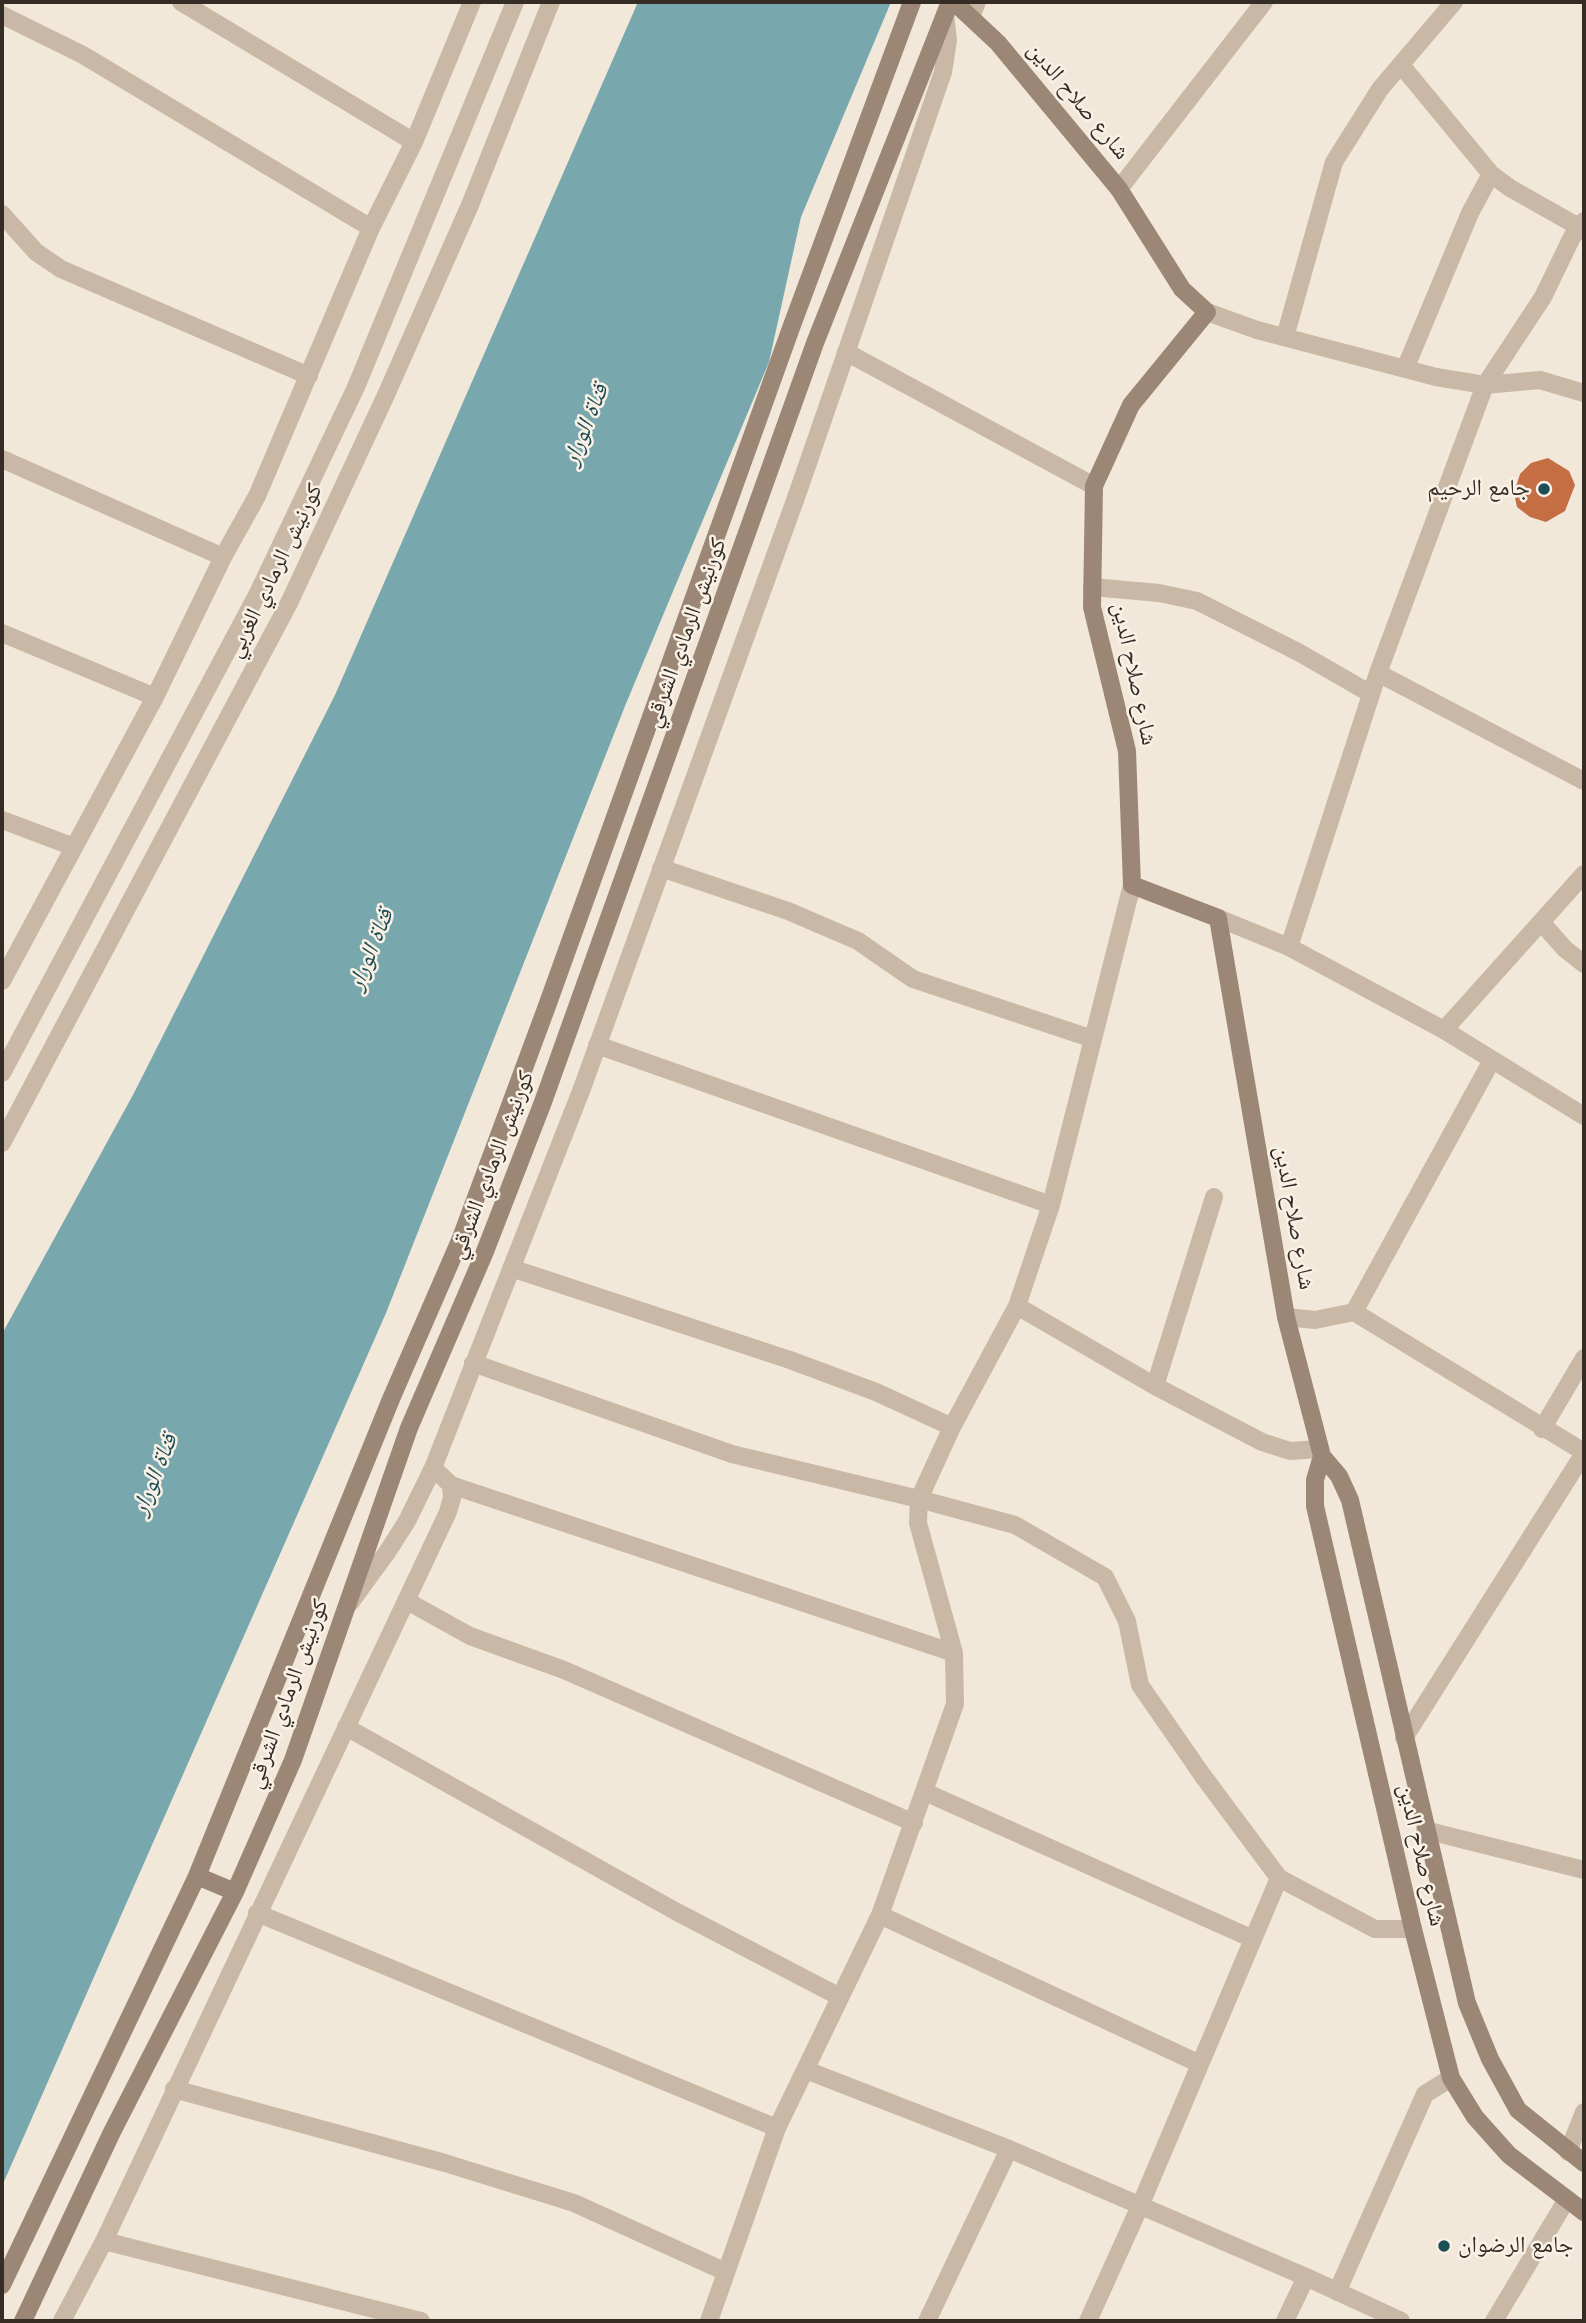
<!DOCTYPE html>
<meta charset="utf-8">
<style>
body{margin:0}
#map{position:relative;width:1586px;height:2323px;overflow:hidden;background:#f1e8d9;font-family:"Fira Sans",sans-serif}
canvas{display:block}
.frame{position:absolute;inset:0;border:4px solid #352c26;pointer-events:none}
</style>
<div id="map">
<canvas width="1586" height="2323"></canvas>
<div class="frame"></div>
</div>
<script>
const c = document.querySelector('canvas').getContext('2d');
c.lineJoin = 'round';
function paint(path, color) {
  c.fillStyle = color;
  c.fill(path, 'evenodd');
}
function shape(rows) {
  const path = new Path2D();
  for (const r of rows) {
    path.moveTo(r[0], r[1]);
    for (let i = 2; i < r.length; i += 2) path.lineTo(r[i], r[i + 1]);
  }
  return path;
}
function strokePath(path, color, width, dash) {
  c.strokeStyle = color;
  c.lineWidth = width;
  c.lineCap = dash ? 'butt' : 'round';
  c.setLineDash(dash || []);
  c.stroke(path);
}
function write(font, color, halo, rows, align = 'center') {
  c.font = font + ' "Fira Sans","Noto Naskh Arabic",sans-serif';
  c.lineWidth = 5;
  c.setLineDash([]);
  c.textBaseline = 'middle';
  c.strokeStyle = halo;
  c.fillStyle = color;
  for (const [text, x, y, turn = 0] of rows) {
    c.save();
    c.translate(x, y);
    c.rotate((+turn || 0) * Math.PI / 180);
    c.textAlign = isNaN(turn) ? turn : align;
    if (halo) c.strokeText(text, 0, 0);
    c.fillText(text, 0, 0);
    c.restore();
  }
}
paint(shape([
 [638,2,891,2,801,217,769,362,625,706,386,1313,2,2186,2,1334,134,1093,335,695]
]), '#78a7ae');
paint(shape([
 [1548,458,1569,471,1575,485,1565,511,1546,522,1530,517,1517,507,1514,493,1520,474,1531,463]
]), '#c56d43');
strokePath(shape([
 [181,2,414,142],
 [2,15,83,55,371,228],
 [971,17,977,2],
 [1401,65,1491,174,1510,188,1579,227],
 [1119,189,1264,2],
 [2,214,36,252,61,269,309,376],
 [1207,312,1257,330,1436,377,1485,385,1540,380,1584,393],
 [1285,337,1334,162,1380,89,1454,2],
 [846,352,1094,486],
 [1405,369,1470,213,1491,174],
 [2,459,223,557],
 [1092,587,1159,593,1197,601,1300,653,1371,694],
 [2,633,155,697],
 [1378,673,1584,781],
 [2,820,74,847],
 [661,868,788,911,858,941,913,979,1093,1039],
 [1218,918,1289,947,1444,1030,1584,1116],
 [1541,922,1565,949,1584,964],
 [1289,947,1378,673,1485,385,1543,297,1572,237,1584,221],
 [2,981,155,697,223,557,257,496,371,228,414,142,472,2],
 [1444,1030,1584,874],
 [597,1045,1051,1205],
 [2,1073,257,595,356,387,515,2],
 [2,1143,289,603,386,395,470,205,551,2],
 [511,1268,790,1360,876,1392,952,1427],
 [1017,1306,1155,1386,1262,1442,1290,1451,1320,1449],
 [1354,1312,1492,1060],
 [1286,1317,1315,1320,1354,1312,1584,1452],
 [473,1363,732,1454,919,1499,1015,1525,1105,1577,1127,1621,1140,1685,1203,1776,1279,1878,1375,1929,1413,1929],
 [1155,1386,1214,1197],
 [1542,1429,1584,1358],
 [451,1485,954,1653],
 [407,1601,470,1636,564,1670,914,1823],
 [350,1603,388,1551,407,1521,433,1468,581,1091,798,492,943,72,948,40,945,14],
 [346,1727,675,1911,840,1997],
 [1404,1738,1584,1453],
 [925,1792,1253,1939],
 [1425,1830,1584,1870],
 [257,1913,777,2128],
 [880,1915,1200,2064],
 [806,2070,1009,2149,1306,2277,1401,2321],
 [174,2089,445,2163,574,2203,726,2272],
 [1568,2152,1584,2112],
 [104,2241,421,2321],
 [1337,2292,1425,2094,1451,2078],
 [62,2321,104,2241,448,1512,452,1498,451,1485,433,1468],
 [709,2321,777,2128,880,1915,955,1704,954,1653,918,1523,919,1499,952,1427,1017,1306,1051,1205,1132,885],
 [927,2321,1009,2149],
 [1088,2321,1140,2206,1279,1878],
 [1285,2321,1306,2277],
 [1494,2321,1567,2199]
]), '#c9b8a5', 18);
strokePath(shape([
 [954,2,998,43,1119,189,1182,289,1207,312,1131,405,1094,486,1092,607,1127,751,1132,885,1218,918,1286,1317,1322,1456,1339,1476,1350,1500,1467,2003,1490,2059,1518,2110,1584,2163],
 [1322,1456,1315,1480,1315,1506,1413,1929,1451,2078,1475,2117,1509,2155,1584,2212],
 [197,1876,235,1892],
 [2,2285,197,1876,391,1399,461,1238,547,1006,791,328,912,2],
 [23,2321,112,2132,235,1892,293,1760,409,1428,484,1254,543,1102,815,343,950,2]
]), '#9c8777', 18);
for (const [x, y, r, color] of [
 [1544,489,7,"#1d4d55"],
 [1444,2246,7,"#1d4d55"]
]) {
  const dot = new Path2D();
  dot.arc(x, y, r, 0, 2 * Math.PI);
  c.fillStyle = color;
  c.fill(dot);
  strokePath(dot, '#f9f1e5', 2.5);
}
write('23px', '#352c26', '#f9f1e5', [
 ["شارع صلاح الدين",1078,101,50],
 ["كورنيش الرمادي الغربي",275,571,-64],
 ["كورنيش الرمادي الشرقي",686,633,-70],
 ["شارع صلاح الدين",1134,674,78],
 ["كورنيش الرمادي الشرقي",492,1165,-69],
 ["شارع صلاح الدين",1294,1218,80],
 ["كورنيش الرمادي الشرقي",288,1694,-70],
 ["شارع صلاح الدين",1421,1855,77]
]);
write('23px', '#352c26', '#f9f1e5', [
 ["جامع الرحيم",1530,489],
 ["جامع الرضوان",1458,2246,"left"]
], 'right');
write('italic 24px', '#1d4d55', '#f9f1e5', [
 ["قناة الورار",586,425,-68],
 ["قناة الورار",371,950,-68],
 ["قناة الورار",155,1475,-68]
]);
</script>
